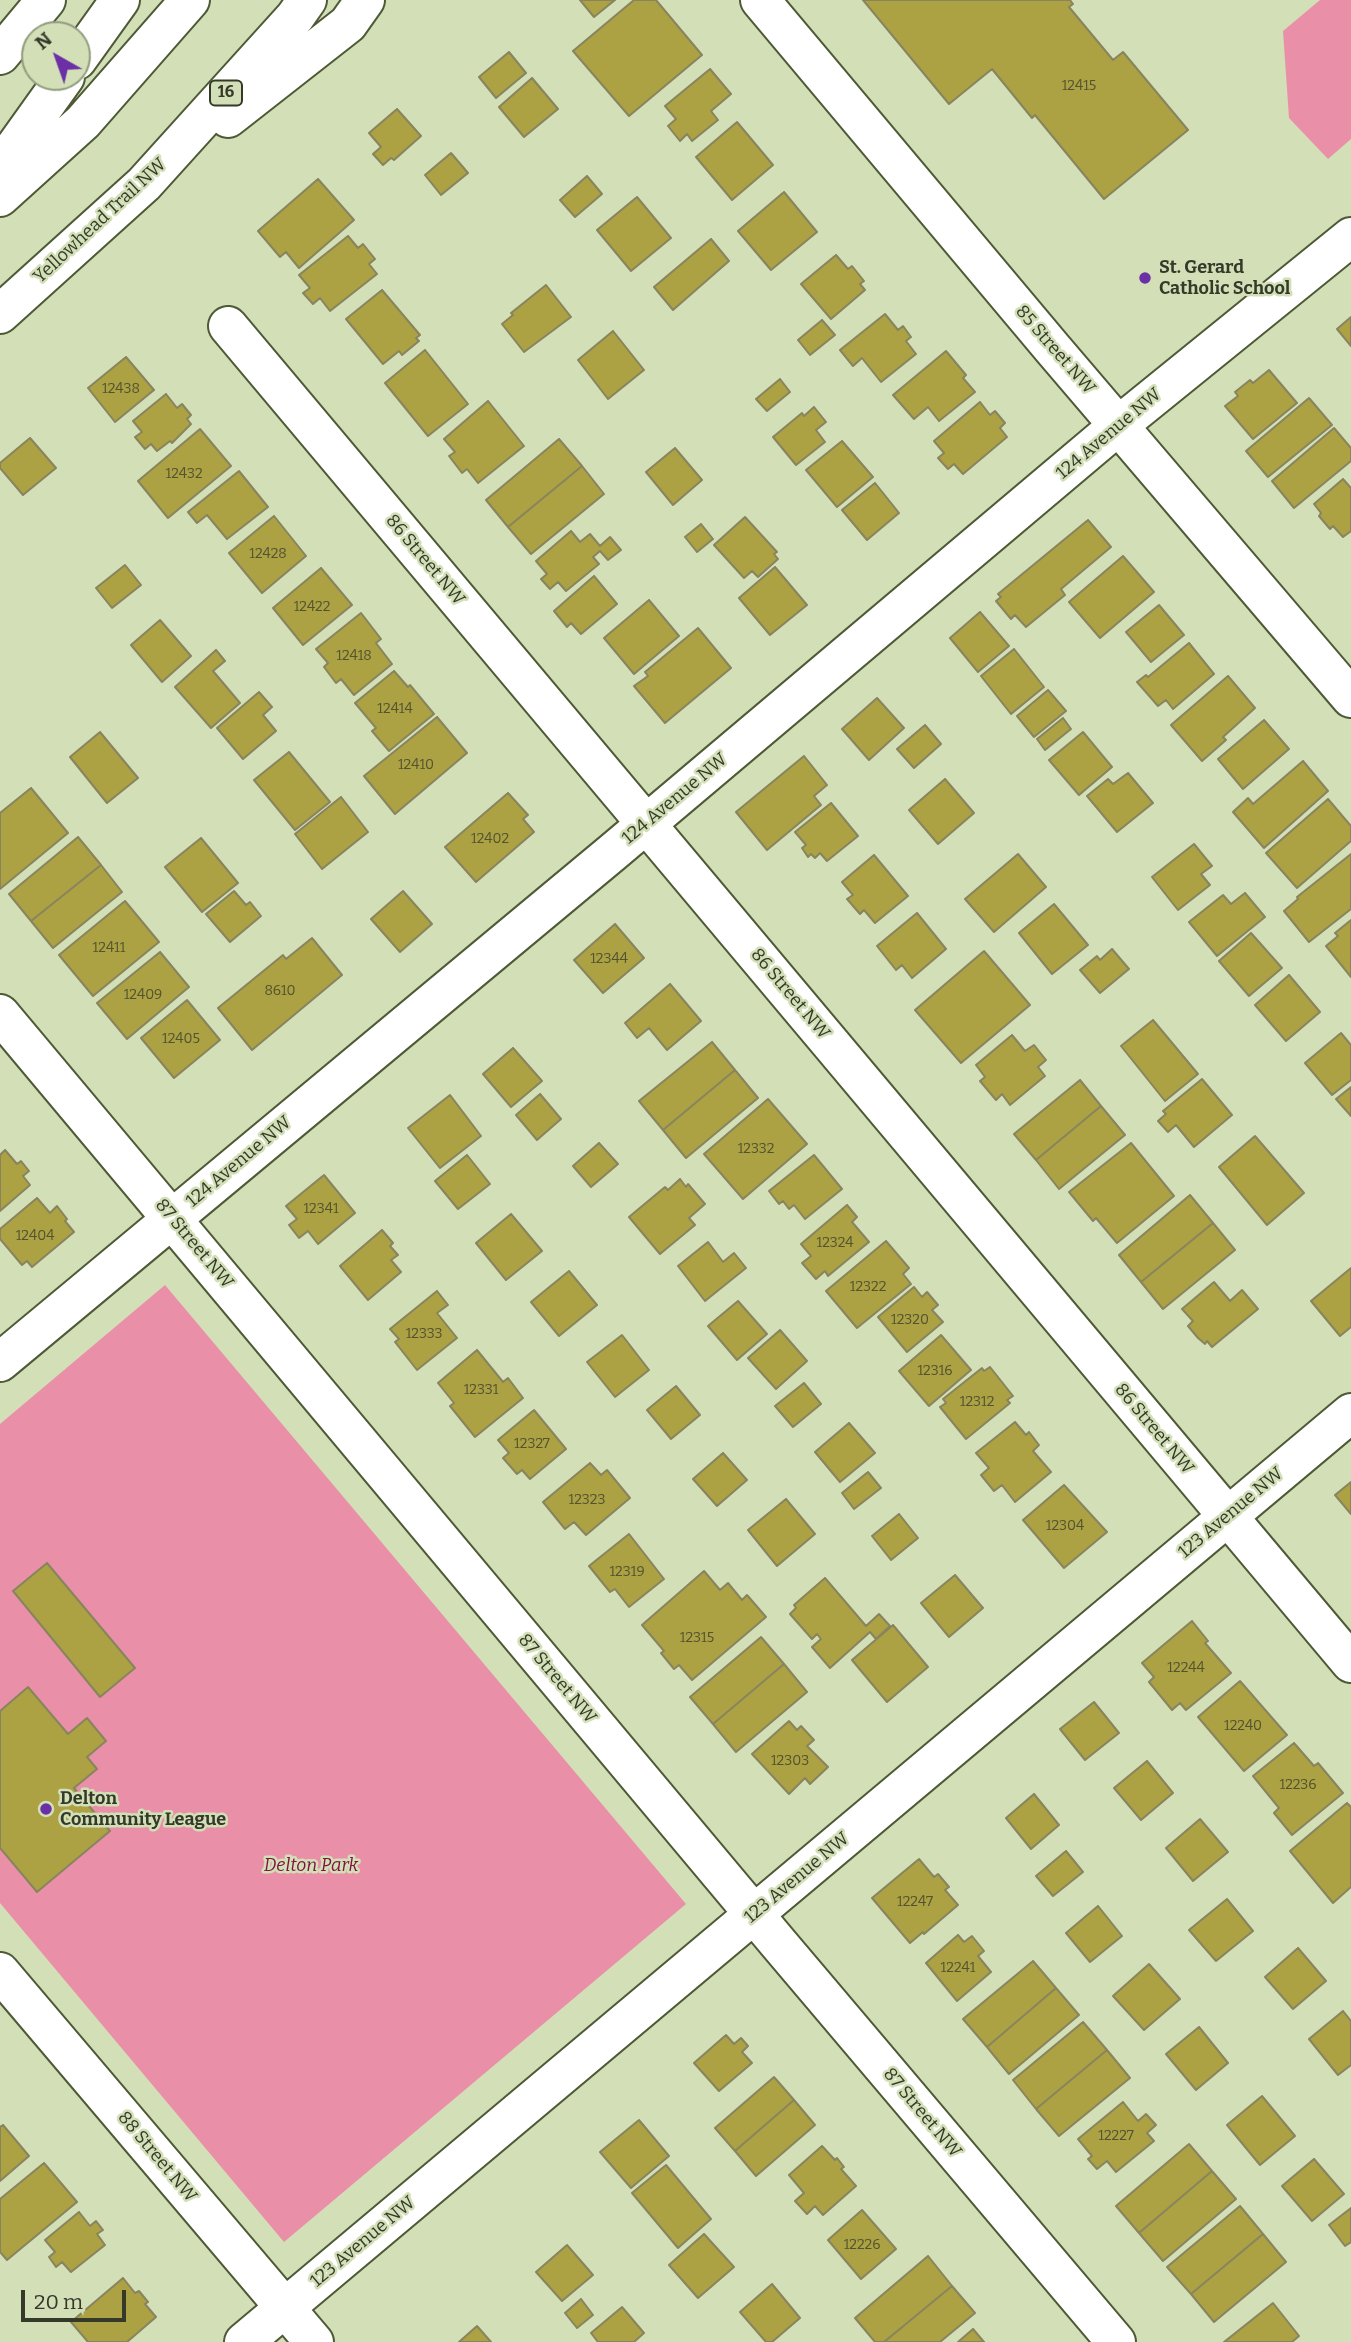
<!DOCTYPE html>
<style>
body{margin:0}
#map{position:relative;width:1351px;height:2342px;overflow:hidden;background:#d2dfb7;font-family:Bitter,serif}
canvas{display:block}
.north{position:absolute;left:21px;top:21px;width:70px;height:70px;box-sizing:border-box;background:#d2dfb7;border:2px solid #939d7e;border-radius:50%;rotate:320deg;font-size:19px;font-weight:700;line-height:28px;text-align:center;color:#343929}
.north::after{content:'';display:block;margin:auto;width:24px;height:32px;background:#6c30a6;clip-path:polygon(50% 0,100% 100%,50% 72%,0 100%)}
.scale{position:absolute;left:21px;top:2290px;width:105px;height:32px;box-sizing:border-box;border:4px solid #343929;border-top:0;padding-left:9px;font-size:21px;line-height:24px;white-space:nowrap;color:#343929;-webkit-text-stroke:5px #d2dfb7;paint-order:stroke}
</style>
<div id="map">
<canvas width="1351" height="2342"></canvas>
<div class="north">N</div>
<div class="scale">20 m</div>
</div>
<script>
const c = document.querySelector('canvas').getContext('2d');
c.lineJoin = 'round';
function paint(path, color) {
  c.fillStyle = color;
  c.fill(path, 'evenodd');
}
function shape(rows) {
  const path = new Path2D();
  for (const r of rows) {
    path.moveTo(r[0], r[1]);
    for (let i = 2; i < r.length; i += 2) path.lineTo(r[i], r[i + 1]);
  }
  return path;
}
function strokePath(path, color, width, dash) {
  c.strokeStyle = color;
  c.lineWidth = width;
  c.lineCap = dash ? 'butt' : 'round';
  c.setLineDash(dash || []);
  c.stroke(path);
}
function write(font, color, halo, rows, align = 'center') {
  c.font = font + ' Bitter,serif';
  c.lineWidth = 5;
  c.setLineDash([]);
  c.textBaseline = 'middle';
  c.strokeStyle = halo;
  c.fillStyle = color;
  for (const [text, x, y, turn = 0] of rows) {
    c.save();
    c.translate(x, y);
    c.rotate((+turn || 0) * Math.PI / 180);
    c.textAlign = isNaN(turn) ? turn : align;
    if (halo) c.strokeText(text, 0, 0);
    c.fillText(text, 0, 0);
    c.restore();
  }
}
paint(shape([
 [1320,0,1351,0,1351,139,1328,159,1289,118,1283,31],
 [165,1285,686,1904,284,2242,0,1903,0,1424]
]), '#e990a8');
const building = shape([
 [580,0,615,0,594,17,580,0],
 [634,0,656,0,702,55,629,116,573,51,634,0],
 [863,0,1070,0,1073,4,1069,7,1113,60,1123,52,1188,130,1104,199,1035,115,1032,118,992,69,949,104,863,0],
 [509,52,526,73,496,98,479,77,509,52],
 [710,69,731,94,711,111,718,120,692,141,687,134,680,141,668,126,676,119,665,106,710,69],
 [532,78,558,109,524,137,499,107,532,78],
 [397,109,421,136,394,160,391,158,383,165,373,154,381,147,369,133,397,109],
 [737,122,773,165,732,200,696,157,737,122],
 [451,153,468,173,441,195,425,175,451,153],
 [587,176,602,194,575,217,560,200,587,176],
 [318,179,354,220,299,268,286,252,280,257,258,231,318,179],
 [784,192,817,232,771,270,738,231,784,192],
 [637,197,671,238,631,271,597,230,637,197],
 [348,236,358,248,363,244,375,259,369,264,377,274,330,311,320,298,313,304,303,293,310,288,299,275,348,236],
 [711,239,729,261,673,310,654,287,711,239],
 [836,255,848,269,852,266,864,281,860,284,865,290,831,319,801,284,836,255],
 [546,285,571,317,524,352,502,324,513,315,511,313,546,285],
 [382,290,420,335,416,338,419,341,402,355,399,351,383,364,346,319,382,290],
 [885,314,898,330,903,326,911,337,906,341,916,354,881,382,862,358,853,366,840,350,885,314],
 [1351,317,1351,346,1337,329,1351,317],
 [822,320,835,335,810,355,798,340,822,320],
 [613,331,644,370,608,399,578,360,613,331],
 [425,350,468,404,428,436,385,383,425,350],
 [946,351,966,375,963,378,975,392,939,421,928,407,914,419,893,395,946,351],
 [126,357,154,390,115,422,88,388,126,357],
 [1269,370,1297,403,1253,439,1225,406,1238,396,1235,392,1250,380,1253,383,1269,370],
 [780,379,790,392,767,411,756,399,780,379],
 [166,394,177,408,182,404,191,415,187,419,191,424,172,443,170,441,157,451,151,444,145,449,135,437,142,432,133,421,166,394],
 [1309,398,1332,425,1268,477,1246,451,1309,398],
 [488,401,524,446,478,483,467,469,462,473,449,456,455,452,444,439,488,401],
 [980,402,990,415,995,411,1005,423,1000,428,1007,437,963,474,954,464,948,469,938,458,944,453,934,441,980,402],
 [814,407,826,422,816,430,825,442,796,465,773,437,802,413,804,416,814,407],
 [1334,428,1351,448,1351,461,1294,508,1272,481,1334,428],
 [200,429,231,466,168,518,138,481,200,429],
 [30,438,56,468,23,495,0,468,0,463,30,438],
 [559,439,582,466,508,527,486,500,559,439],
 [842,441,873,477,837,507,806,470,842,441],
 [675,448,702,480,673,505,646,472,675,448],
 [582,466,604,494,531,554,508,527,582,466],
 [239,471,268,507,227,539,207,515,197,523,188,512,239,471],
 [1343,479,1351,488,1351,531,1343,537,1333,526,1330,529,1319,516,1321,513,1314,504,1343,479],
 [875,483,899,513,867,540,842,510,875,483],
 [274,516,306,556,262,593,229,553,274,516],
 [745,517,777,552,774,554,778,559,758,577,752,571,744,578,714,545,745,517],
 [1088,520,1111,547,1061,589,1065,595,1026,627,1015,615,1011,619,996,601,1001,597,998,594,1088,520],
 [701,524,713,539,697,552,685,537,701,524],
 [571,531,580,542,590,534,600,546,610,537,621,550,608,560,600,551,593,557,599,564,566,591,558,582,550,589,541,579,547,574,536,561,571,531],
 [1123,556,1154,592,1100,638,1069,602,1123,556],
 [125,565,141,585,112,608,96,588,125,565],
 [775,567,807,605,770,635,739,598,775,567],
 [321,568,352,605,303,645,273,608,321,568],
 [594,576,617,604,581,634,571,623,567,627,554,611,594,576],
 [649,600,679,636,634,674,604,638,649,600],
 [1159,605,1184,635,1151,662,1126,632,1159,605],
 [980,612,1009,646,978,672,950,638,980,612],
 [361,613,381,639,376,643,392,664,354,695,341,679,336,683,324,667,328,663,316,649,361,613],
 [160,620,191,656,162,682,131,645,160,620],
 [698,628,731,668,665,723,634,686,648,676,645,672,698,628],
 [1189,643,1214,674,1173,709,1166,700,1158,706,1137,682,1146,675,1148,677,1189,643],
 [1014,649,1044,687,1011,714,981,676,1014,649],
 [216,650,225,661,213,671,240,703,211,728,175,687,216,650],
 [394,671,408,687,410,685,434,714,389,751,372,731,376,728,355,703,394,671],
 [1228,676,1255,708,1223,737,1226,740,1202,761,1171,725,1228,676],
 [1048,690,1066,711,1034,737,1017,716,1048,690],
 [259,692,272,707,263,715,276,731,243,759,217,728,259,692],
 [877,698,904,728,869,760,842,729,877,698],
 [437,717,467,753,395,814,364,776,437,717],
 [1063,718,1071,729,1045,750,1037,739,1063,718],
 [1264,720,1289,749,1243,789,1218,759,1264,720],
 [925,725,941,744,914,768,897,749,925,725],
 [100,732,138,778,107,803,70,757,100,732],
 [1083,732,1112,767,1079,795,1049,760,1083,732],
 [289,752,330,802,295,830,254,780,289,752],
 [804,756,827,785,814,796,821,805,767,850,736,812,804,756],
 [1303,761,1328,791,1264,848,1233,812,1248,798,1253,804,1303,761],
 [1128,773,1153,803,1117,832,1087,796,1108,779,1113,784,1128,773],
 [945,779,974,813,938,844,909,810,945,779],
 [31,788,68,833,0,889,0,813,31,788],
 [508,793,528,815,523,819,534,832,476,882,445,847,508,793],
 [341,797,368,832,322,869,295,834,341,797],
 [1328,799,1351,826,1351,841,1297,888,1266,853,1328,799],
 [831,803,858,836,827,861,820,853,815,858,811,854,808,857,802,848,806,845,795,832,831,803],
 [78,837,101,865,31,921,9,894,78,837],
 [201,838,238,883,202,912,165,867,201,838],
 [1194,844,1212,866,1201,874,1210,885,1178,910,1152,877,1194,844],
 [1018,854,1046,887,994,932,965,899,1018,854],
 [1351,854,1351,909,1309,942,1284,911,1298,899,1297,897,1351,854],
 [874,855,908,896,875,923,864,910,860,914,847,899,853,895,842,882,874,855],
 [101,865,122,892,53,948,31,921,101,865],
 [234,891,246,905,250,902,261,916,230,942,206,914,234,891],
 [403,891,432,924,400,952,371,919,403,891],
 [1245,893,1265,917,1217,956,1189,922,1223,895,1231,904,1245,893],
 [125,901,159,942,93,996,59,955,125,901],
 [1054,904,1088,945,1052,974,1019,933,1054,904],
 [917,913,946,949,912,978,902,965,896,970,877,946,917,913],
 [1351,920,1351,977,1326,946,1338,936,1335,933,1351,920],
 [615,924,644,958,603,993,574,960,615,924],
 [1251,933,1282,968,1249,996,1219,961,1251,933],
 [312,938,342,975,252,1050,218,1008,283,955,286,959,312,938],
 [1112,949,1129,969,1100,993,1080,970,1097,956,1100,960,1112,949],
 [984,951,1030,1005,961,1063,915,1010,984,951],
 [160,952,189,987,127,1039,97,1003,160,952],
 [1289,975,1320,1012,1286,1041,1255,1005,1289,975],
 [670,984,701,1021,667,1050,649,1028,637,1038,625,1023,670,984],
 [187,1000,220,1040,174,1078,141,1038,187,1000],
 [1153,1020,1198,1074,1165,1101,1121,1046,1153,1020],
 [1341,1033,1351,1045,1351,1080,1332,1095,1305,1063,1341,1033],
 [1012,1035,1025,1051,1034,1045,1046,1060,1038,1067,1045,1076,1010,1105,1002,1094,996,1100,980,1081,985,1077,976,1065,1012,1035],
 [712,1042,735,1070,663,1130,639,1101,712,1042],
 [513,1048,542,1081,511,1107,483,1074,513,1048],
 [735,1070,758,1098,686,1158,663,1130,735,1070],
 [1202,1079,1232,1115,1194,1147,1176,1125,1168,1132,1158,1121,1166,1114,1163,1111,1202,1079],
 [1080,1080,1101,1106,1036,1160,1014,1134,1080,1080],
 [1351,1087,1351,1116,1336,1099,1351,1087],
 [540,1094,561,1119,537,1140,516,1115,540,1094],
 [450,1095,481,1136,440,1168,408,1128,450,1095],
 [768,1099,807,1144,743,1199,704,1154,768,1099],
 [1101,1106,1125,1135,1059,1189,1036,1160,1101,1106],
 [1255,1136,1304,1193,1267,1225,1219,1167,1255,1136],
 [599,1143,618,1164,591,1187,573,1166,599,1143],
 [1131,1143,1174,1196,1117,1243,1096,1218,1093,1221,1069,1192,1131,1143],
 [5,1150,17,1164,21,1161,29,1171,23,1176,30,1185,0,1211,0,1155,5,1150],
 [467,1155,490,1184,458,1209,435,1181,467,1155],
 [814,1155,842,1189,805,1219,794,1205,789,1209,783,1201,779,1204,769,1191,814,1155],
 [324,1175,355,1213,318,1244,308,1231,299,1238,289,1225,297,1219,286,1206,324,1175],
 [680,1179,686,1187,688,1184,705,1204,689,1218,695,1225,660,1254,629,1217,665,1187,668,1190,680,1179],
 [1190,1195,1213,1223,1141,1282,1119,1255,1190,1195],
 [37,1198,50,1213,57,1206,67,1219,65,1221,74,1232,32,1267,27,1261,22,1265,0,1239,0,1229,37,1198],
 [847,1205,857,1217,852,1222,869,1242,828,1276,825,1271,816,1279,802,1263,811,1256,801,1244,847,1205],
 [511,1214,542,1251,506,1280,476,1243,511,1214],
 [1213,1223,1235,1250,1163,1309,1141,1282,1213,1223],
 [382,1230,393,1243,390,1246,398,1255,391,1260,401,1272,368,1300,340,1266,382,1230],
 [886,1241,909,1268,903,1274,911,1284,857,1328,826,1291,886,1241],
 [708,1242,723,1262,734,1253,746,1268,705,1301,678,1266,708,1242],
 [1351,1268,1351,1327,1340,1336,1311,1301,1351,1268],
 [569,1271,597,1305,559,1336,531,1302,569,1271],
 [1214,1282,1230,1301,1242,1290,1258,1309,1212,1347,1207,1341,1205,1344,1198,1338,1188,1326,1193,1321,1182,1309,1214,1282],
 [914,1287,922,1297,927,1292,938,1305,932,1310,943,1322,907,1352,878,1317,914,1287],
 [437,1291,448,1305,437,1313,457,1338,417,1370,395,1342,399,1339,390,1329,437,1291],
 [738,1301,767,1334,737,1360,708,1326,738,1301],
 [780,1330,807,1361,776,1389,748,1358,780,1330],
 [622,1335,649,1370,615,1397,587,1362,622,1335],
 [941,1335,971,1370,929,1406,899,1371,941,1335],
 [477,1350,503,1382,508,1378,523,1398,475,1437,450,1406,454,1403,438,1383,477,1350],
 [990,1367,1013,1396,1007,1400,1010,1403,966,1439,940,1407,946,1403,943,1399,982,1368,984,1371,990,1367],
 [804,1383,821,1404,793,1427,775,1406,804,1383],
 [676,1386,700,1415,671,1439,647,1410,676,1386],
 [534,1410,566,1449,530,1479,522,1470,517,1474,503,1458,509,1453,498,1440,534,1410],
 [1015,1422,1026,1435,1029,1432,1039,1445,1033,1451,1051,1472,1015,1502,1002,1485,994,1491,981,1475,989,1468,976,1453,1015,1422],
 [849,1423,875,1453,840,1482,815,1452,849,1423],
 [723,1453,747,1480,717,1506,693,1479,723,1453],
 [590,1463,601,1475,607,1470,630,1498,586,1535,574,1522,565,1529,543,1502,590,1463],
 [868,1472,881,1488,854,1509,842,1493,868,1472],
 [1351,1482,1351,1514,1335,1495,1351,1482],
 [1064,1485,1107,1532,1064,1568,1023,1520,1064,1485],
 [786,1499,815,1534,777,1566,748,1530,786,1499],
 [899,1514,918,1538,891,1560,872,1536,899,1514],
 [629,1534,664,1579,629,1607,615,1589,610,1592,589,1566,629,1534],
 [47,1563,135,1668,100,1697,13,1591,47,1563],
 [704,1571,720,1590,728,1583,742,1600,747,1595,766,1617,692,1680,679,1665,674,1669,661,1653,664,1651,642,1625,704,1571],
 [955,1575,983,1608,949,1637,921,1603,955,1575],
 [825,1578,866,1626,879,1614,890,1626,876,1639,870,1632,830,1668,812,1647,821,1639,817,1634,812,1639,790,1614,796,1608,794,1605,825,1578],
 [1192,1621,1208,1641,1205,1643,1231,1673,1186,1710,1180,1703,1172,1710,1149,1682,1154,1677,1142,1663,1192,1621],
 [893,1625,928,1667,887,1702,852,1660,893,1625],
 [761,1637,784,1664,713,1724,690,1697,761,1637],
 [784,1664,807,1692,736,1752,713,1724,784,1664],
 [1240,1681,1287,1735,1244,1771,1198,1717,1240,1681],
 [28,1687,68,1734,87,1718,106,1741,87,1757,97,1769,74,1788,110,1831,37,1892,0,1848,0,1711,28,1687],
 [1094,1702,1119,1733,1085,1760,1060,1729,1094,1702],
 [789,1721,797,1730,801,1726,814,1740,807,1746,828,1767,810,1784,805,1778,789,1794,752,1754,789,1721],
 [1294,1743,1314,1766,1318,1763,1343,1793,1292,1835,1274,1813,1279,1808,1253,1776,1294,1743],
 [1147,1761,1173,1793,1141,1820,1114,1788,1147,1761],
 [1034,1794,1059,1825,1031,1849,1006,1818,1034,1794],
 [1347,1803,1351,1807,1351,1887,1333,1903,1290,1851,1347,1803],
 [1200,1819,1228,1852,1193,1881,1166,1848,1200,1819],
 [1066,1851,1083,1872,1053,1896,1036,1876,1066,1851],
 [919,1859,934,1877,938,1874,949,1887,945,1890,958,1905,924,1934,923,1932,910,1943,872,1898,919,1859],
 [1227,1899,1253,1931,1216,1961,1189,1930,1227,1899],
 [1098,1906,1122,1936,1090,1962,1066,1933,1098,1906],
 [958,1935,964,1942,972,1936,984,1951,978,1956,991,1972,957,2001,926,1963,958,1935],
 [1298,1948,1326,1981,1293,2009,1265,1977,1298,1948],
 [1033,1961,1056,1988,987,2047,963,2019,1033,1961],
 [1149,1964,1180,1999,1144,2030,1113,1996,1149,1964],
 [1056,1988,1079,2015,1009,2074,987,2047,1056,1988],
 [1343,2011,1351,2021,1351,2065,1338,2075,1309,2039,1343,2011],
 [1083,2022,1107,2050,1036,2109,1013,2080,1083,2022],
 [1199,2027,1228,2063,1196,2090,1166,2054,1199,2027],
 [726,2035,734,2044,741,2038,748,2046,742,2052,752,2063,719,2091,694,2063,726,2035],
 [1107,2050,1130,2078,1059,2136,1036,2109,1107,2050],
 [774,2077,794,2100,735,2151,715,2128,774,2077],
 [1262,2096,1295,2136,1260,2165,1227,2125,1262,2096],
 [794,2100,815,2125,756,2176,735,2151,794,2100],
 [1123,2102,1138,2121,1146,2114,1156,2125,1147,2133,1154,2141,1116,2172,1107,2161,1097,2169,1088,2159,1092,2156,1078,2139,1123,2102],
 [639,2120,669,2156,631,2188,600,2152,639,2120],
 [3,2125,29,2156,0,2181,0,2127,3,2125],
 [1189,2144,1212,2171,1139,2233,1116,2206,1189,2144],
 [822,2146,835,2160,837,2158,844,2167,841,2169,856,2186,823,2215,815,2206,807,2214,795,2201,804,2193,789,2175,822,2146],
 [1314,2159,1344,2194,1312,2221,1282,2186,1314,2159],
 [44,2163,77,2202,7,2260,0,2252,0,2199,44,2163],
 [666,2165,711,2219,678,2248,632,2193,666,2165],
 [1212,2171,1236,2199,1163,2261,1139,2233,1212,2171],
 [1240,2206,1263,2234,1191,2294,1167,2267,1240,2206],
 [1351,2208,1351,2242,1345,2246,1329,2225,1351,2208],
 [862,2210,896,2249,861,2279,828,2240,862,2210],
 [79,2212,90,2226,96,2221,103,2230,97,2234,105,2245,71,2272,62,2262,56,2267,49,2257,55,2252,45,2240,79,2212],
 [704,2234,734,2267,698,2298,669,2265,704,2234],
 [1263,2234,1286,2262,1214,2322,1191,2294,1263,2234],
 [567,2245,593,2275,562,2301,536,2272,567,2245],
 [928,2256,952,2286,884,2342,875,2342,855,2318,928,2256],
 [123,2278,135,2293,139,2291,148,2302,145,2304,156,2317,127,2342,88,2342,71,2322,123,2278],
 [772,2284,800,2318,772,2342,766,2342,740,2312,772,2284],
 [952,2286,975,2313,940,2342,884,2342,952,2286],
 [581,2299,593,2315,577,2328,565,2313,581,2299],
 [1273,2303,1299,2336,1292,2342,1224,2342,1273,2303],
 [622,2307,644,2333,634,2342,598,2342,591,2333,622,2307],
 [477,2326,491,2342,459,2342,477,2326],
 [973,2329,984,2342,958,2342,973,2329]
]);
paint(building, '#aca143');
strokePath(building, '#88845e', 2);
const minor = shape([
 [760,0,1053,349,1351,698],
 [0,55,46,0],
 [228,326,1351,1663],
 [0,1014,779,1944,1116,2342],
 [0,1362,613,852,1119,425,1351,237],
 [0,1972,314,2342],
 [244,2342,1351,1413]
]);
const highway = shape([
 [77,60,120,0],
 [228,118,348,24,365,0],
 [0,168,65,77],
 [0,197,83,122,190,0],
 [0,314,144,184,295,17,307,0]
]);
strokePath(minor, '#4e5936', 42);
strokePath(highway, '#4e5936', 42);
strokePath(minor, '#fff', 38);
strokePath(highway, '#fff', 38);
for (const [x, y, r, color] of [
 [1145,278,7,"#6c30a6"],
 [46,1809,7,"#6c30a6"]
]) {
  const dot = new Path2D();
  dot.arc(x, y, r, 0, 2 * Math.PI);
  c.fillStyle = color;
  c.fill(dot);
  strokePath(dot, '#d2dfb7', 2.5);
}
write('14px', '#525330', null, [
 ["12415",1079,86],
 ["12438",121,389],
 ["12432",184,474],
 ["12428",268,554],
 ["12422",312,607],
 ["12418",354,656],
 ["12414",395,709],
 ["12410",416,765],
 ["12402",490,839],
 ["12411",109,948],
 ["12344",609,959],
 ["8610",280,991],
 ["12409",143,995],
 ["12405",181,1039],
 ["12332",756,1149],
 ["12341",321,1209],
 ["12404",35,1236],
 ["12324",835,1243],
 ["12322",868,1287],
 ["12320",910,1320],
 ["12333",424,1334],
 ["12316",935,1371],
 ["12331",481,1390],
 ["12312",977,1402],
 ["12327",532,1444],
 ["12323",587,1500],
 ["12304",1065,1526],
 ["12319",627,1572],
 ["12315",697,1638],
 ["12244",1186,1668],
 ["12240",1243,1726],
 ["12303",790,1761],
 ["12236",1298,1785],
 ["12247",915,1902],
 ["12241",958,1968],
 ["12227",1116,2136],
 ["12226",862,2245]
]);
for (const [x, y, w] of [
 [226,93,32]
]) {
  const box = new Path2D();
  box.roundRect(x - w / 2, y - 12.5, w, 25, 5);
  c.fillStyle = '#d2dfb7';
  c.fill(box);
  strokePath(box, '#343929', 2);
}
write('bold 16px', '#343929', null, [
 ["16",226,93]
]);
write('18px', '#343929', '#d2dfb7', [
 ["Yellowhead Trail NW",100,221,-43],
 ["85 Street NW",1055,350,49],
 ["124 Avenue NW",1109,434,-40],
 ["86 Street NW",425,560,50],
 ["124 Avenue NW",675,799,-40],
 ["86 Street NW",790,994,50],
 ["124 Avenue NW",239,1162,-40],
 ["87 Street NW",194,1244,50],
 ["86 Street NW",1154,1429,50],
 ["123 Avenue NW",1231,1513,-40],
 ["87 Street NW",557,1679,50],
 ["123 Avenue NW",797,1878,-40],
 ["87 Street NW",922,2113,50],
 ["88 Street NW",157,2157,50],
 ["123 Avenue NW",363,2242,-40]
]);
write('bold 18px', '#343929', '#d2dfb7', [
 ["St. Gerard",1159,268],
 ["Catholic School",1159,289],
 ["Delton",60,1799],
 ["Community League",60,1820]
], 'left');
write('italic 18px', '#801240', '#d2dfb7', [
 ["Delton Park",311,1866]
]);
</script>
